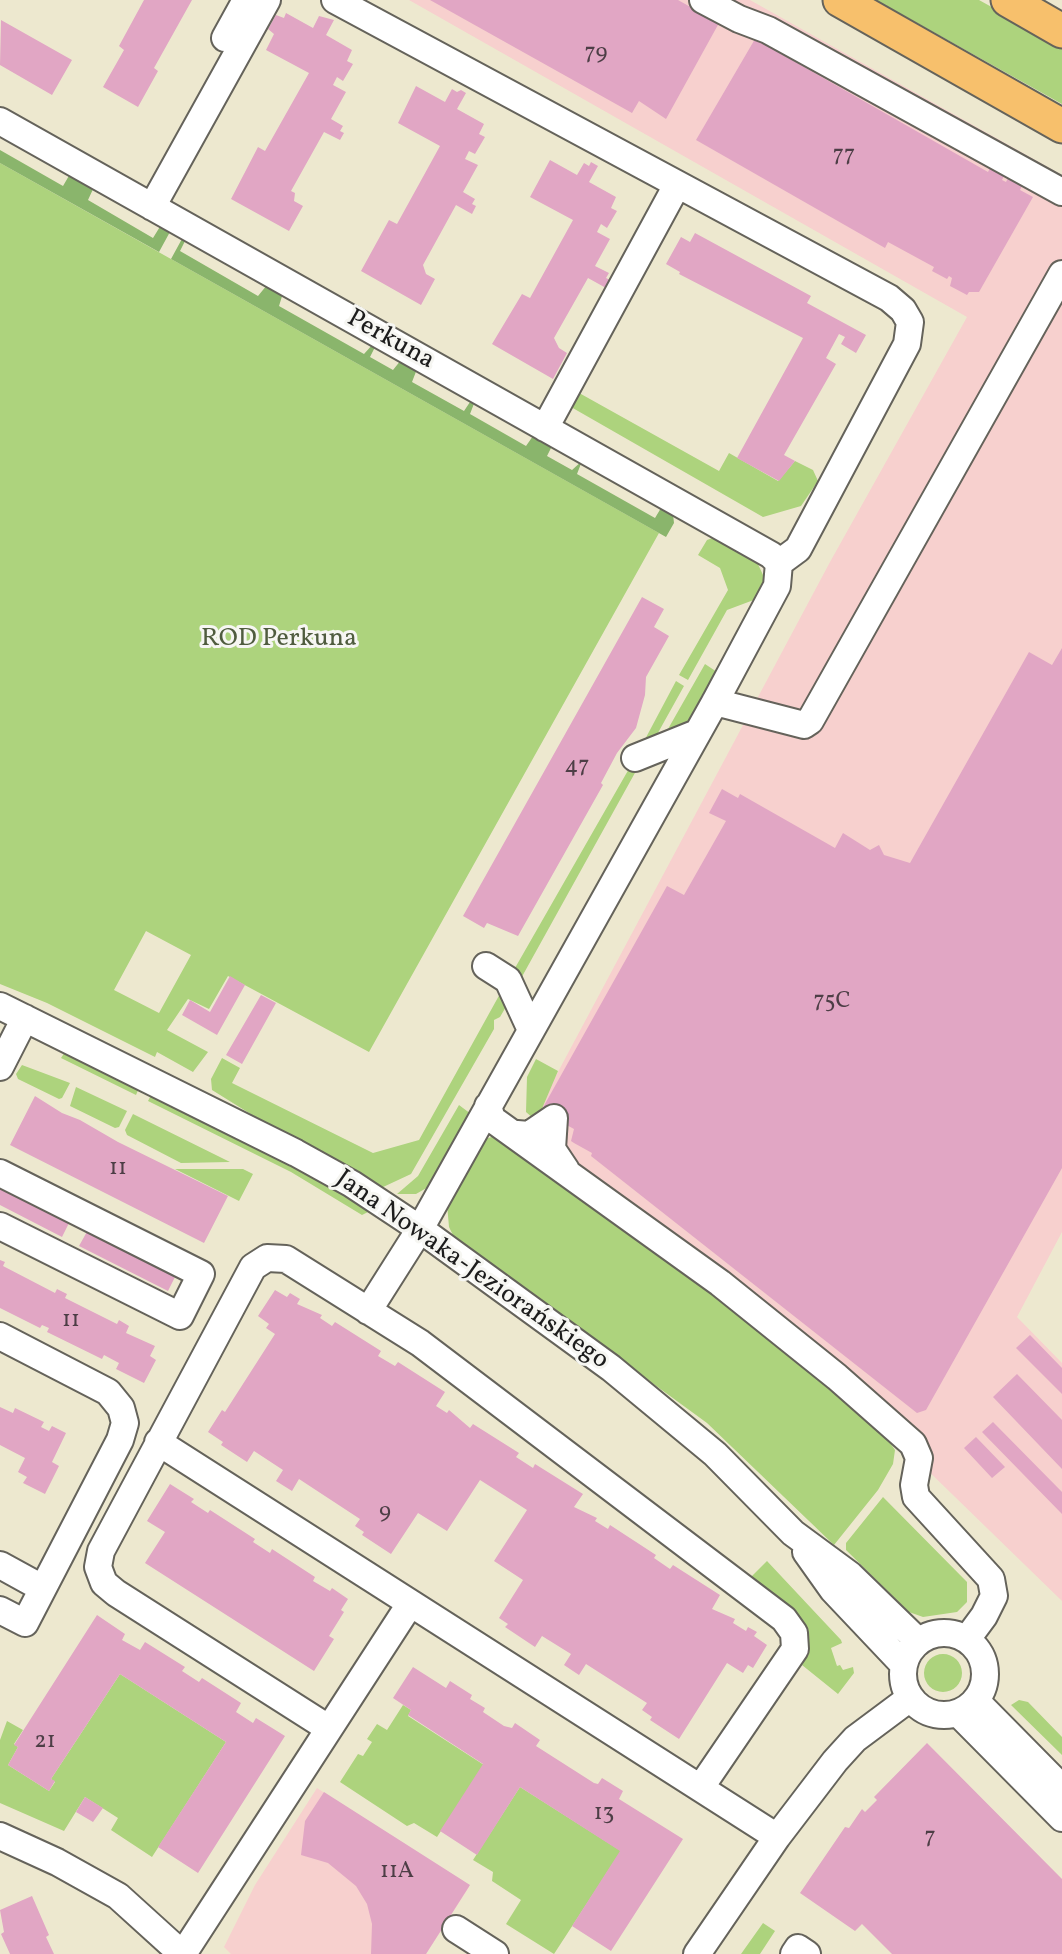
<!DOCTYPE html>
<meta charset="utf-8">
<style>
body{margin:0}
canvas{display:block;background:#ede8cf}
</style>
<canvas width="1062" height="1954"></canvas>
<script>
const c = document.querySelector('canvas').getContext('2d');
c.lineJoin = 'round';
function paint(path, color) {
  c.fillStyle = color;
  c.fill(path, 'evenodd');
}
function shape(rows) {
  const path = new Path2D();
  for (const r of rows) {
    if (r.length === 3) {
      path.moveTo(r[0] + r[2], r[1]);
      path.arc(r[0], r[1], r[2], 0, 2 * Math.PI);
      continue;
    }
    path.moveTo(r[0], r[1]);
    for (let i = 2; i < r.length; i += 2) path.lineTo(r[i], r[i + 1]);
  }
  return path;
}
function strokePath(path, color, width, dash) {
  c.strokeStyle = color;
  c.lineWidth = width;
  c.lineCap = dash ? 'butt' : 'round';
  c.setLineDash(dash || []);
  c.stroke(path);
}
function write(font, color, halo, rows, align = 'center') {
  c.font = font + ' Vollkorn,serif';
  c.lineWidth = 6;
  c.setLineDash([]);
  c.textBaseline = 'middle';
  c.strokeStyle = halo;
  c.fillStyle = color;
  for (const [text, x, y, turn = 0] of rows) {
    c.save();
    c.translate(x, y);
    c.rotate((+turn || 0) * Math.PI / 180);
    c.textAlign = isNaN(turn) ? turn : align;
    if (halo) c.strokeText(text, 0, 0);
    c.fillText(text, 0, 0);
    c.restore();
  }
}
paint(shape([
 [409,0,750,0,1062,175,1062,1232,1017,1317,1062,1363,1062,1601,881,1425,519,1145,830,562,967,317],
 [317,1788,469,1887,426,1954,231,1954,224,1947,255,1885]
]), '#f7d0ce');
paint(shape([
 [876,0,979,0,1062,46,1062,104],
 [0,163,659,533,369,1052,228,976,209,1009,188,999,167,1030,208,1052,193,1072,157,1052,155,1057,47,1003,0,984],
 [146,931,191,955,159,1013,114,990],
 [572,389,719,471,729,453,778,481,795,461,813,470,818,481,801,506,763,517,564,403],
 [715,537,757,562,763,575,763,584,759,598,727,610,688,680,679,675,728,590,720,568,698,555,707,540],
 [705,664,717,672,687,725,664,736],
 [676,681,684,686,654,740,642,745],
 [641,762,519,982,515,968,630,767],
 [501,992,507,1005,500,1017,494,1020,494,1029,411,1174,381,1188,278,1131,212,1090,211,1079,222,1058,240,1068,232,1083,373,1153,419,1140],
 [65,1052,139,1088,136,1095,61,1058],
 [536,1059,558,1071,541,1111,534,1119,526,1112,527,1077],
 [22,1065,70,1083,62,1098,59,1099,18,1079,16,1074],
 [76,1087,127,1111,119,1127,115,1128,70,1106],
 [151,1095,313,1176,372,1210,362,1215,291,1172,148,1101],
 [459,1105,471,1114,430,1186,416,1194,397,1194,418,1176],
 [133,1114,230,1162,181,1163,127,1135,125,1130],
 [498,1135,770,1331,888,1440,895,1450,893,1464,878,1490,834,1545,707,1423,455,1239,449,1227,447,1204,485,1139],
 [175,1169,243,1169,253,1174,239,1201],
 [883,1497,967,1582,967,1602,957,1612,923,1617,909,1612,846,1550,846,1543],
 [767,1561,841,1640,842,1643,831,1648,837,1666,840,1665,843,1670,853,1667,854,1673,838,1694,802,1665,809,1644,802,1621,750,1578],
 [943,1673,19],
 [120,1674,226,1742,152,1857,111,1830,118,1818,85,1797,64,1831,0,1803,0,1740,7,1721,23,1730,14,1744,18,1747,8,1765,49,1791,55,1782,51,1779],
 [1019,1700,1028,1702,1062,1737,1062,1755,1011,1705],
 [403,1705,411,1710,408,1716,484,1765,437,1837,414,1823,407,1826,340,1782,358,1754,363,1756,372,1742,367,1739,377,1724,387,1730],
 [520,1787,621,1851,554,1954,506,1924,521,1900,492,1881,493,1872,473,1860],
 [763,1923,775,1931,760,1954,741,1954]
]), '#add37d');
paint(shape([
 [0,150,63,186,70,174,94,187,88,200,153,238,161,225,171,230,159,252,0,163],
 [183,237,186,239,180,251,258,296,267,285,283,293,279,306,364,354,373,344,375,347,370,357,393,370,401,360,417,369,412,382,464,411,470,402,475,401,470,414,526,446,533,436,552,446,547,456,572,470,582,461,577,474,655,518,661,508,673,514,674,523,666,537,171,259]
]), '#8ab56c');
paint(shape([
 [144,0,192,0,154,68,158,71,138,107,103,87,124,50,119,46],
 [430,0,678,0,719,23,666,119,639,101,632,113],
 [286,13,313,28,319,16,334,20,326,35,352,50,347,61,353,64,343,81,337,77,333,85,346,92,331,119,343,126,340,131,344,133,340,140,324,132,291,191,295,193,294,201,303,206,289,231,231,199,258,147,265,151,309,73,266,50,274,34,268,29,276,15,284,18],
 [1,20,72,60,52,95,0,65],
 [755,39,988,172,990,168,1004,176,1002,180,1006,182,1008,178,1022,186,1020,190,1033,197,979,292,969,292,967,295,950,286,952,278,949,276,947,279,932,271,934,267,888,242,885,248,696,140],
 [416,86,445,102,452,89,457,92,461,90,466,93,457,109,484,124,479,134,485,137,475,154,469,151,465,159,478,165,463,192,475,199,472,204,476,206,472,214,456,205,423,265,426,274,435,279,421,305,361,271,389,220,397,224,440,146,398,123],
 [550,160,577,175,584,163,589,166,591,162,598,166,589,182,616,197,611,208,617,211,607,228,601,224,597,232,610,239,595,266,609,273,606,278,610,280,606,288,588,278,554,338,559,348,567,353,553,379,492,344,522,294,530,298,573,220,530,197],
 [695,233,811,296,807,303,866,335,856,353,841,344,845,337,839,334,826,358,836,364,784,455,795,461,779,481,737,458,803,338,679,274,680,272,666,264,681,237,690,242],
 [642,597,664,609,654,627,669,636,646,677,645,695,636,728,617,753,601,783,603,785,518,936,487,923,484,928,463,916],
 [1062,648,1062,1168,926,1410,917,1413,591,1156,592,1153,574,1143,571,1141,574,1129,541,1111,667,886,684,895,726,821,709,813,722,789,738,798,740,794,835,848,843,833,870,850,879,845,884,855,910,863,1029,652,1052,665],
 [230,976,245,985,217,1035,182,1015,190,1000,210,1012],
 [261,995,276,1003,242,1064,226,1055],
 [35,1096,62,1113,80,1120,118,1142,228,1196,204,1243,10,1145],
 [0,1183,71,1219,62,1237,0,1205],
 [89,1228,177,1273,168,1291,79,1246],
 [0,1260,5,1262,3,1266,55,1293,57,1289,67,1294,65,1298,117,1324,119,1320,129,1326,126,1333,155,1346,150,1356,156,1360,144,1383,116,1369,119,1363,104,1355,102,1359,47,1332,49,1328,42,1325,40,1328,0,1308],
 [275,1290,287,1297,290,1293,300,1299,297,1304,322,1315,320,1318,332,1326,335,1322,381,1351,378,1356,395,1366,398,1362,445,1392,436,1406,447,1413,449,1410,470,1428,473,1424,519,1453,516,1457,533,1468,535,1464,583,1494,574,1507,597,1518,595,1521,608,1529,610,1525,656,1555,654,1558,670,1569,673,1565,720,1595,712,1609,735,1619,733,1623,746,1631,748,1627,757,1632,754,1636,767,1645,753,1668,748,1665,743,1673,727,1663,679,1739,650,1720,652,1717,642,1710,647,1703,586,1664,579,1675,564,1665,571,1654,542,1636,535,1647,505,1627,508,1624,499,1618,523,1580,494,1561,527,1510,480,1480,447,1531,418,1513,391,1554,362,1535,364,1532,355,1526,360,1519,299,1479,292,1491,276,1481,283,1470,254,1451,247,1462,221,1445,223,1442,208,1432,222,1410,225,1412,275,1334,266,1328,269,1324,258,1316],
 [1030,1335,1062,1368,1062,1394,1016,1348],
 [1017,1374,1062,1420,1062,1469,993,1397],
 [0,1407,13,1413,15,1408,44,1422,41,1427,49,1431,52,1426,66,1433,52,1462,59,1466,45,1494,23,1483,27,1477,18,1472,25,1458,0,1445],
 [993,1422,1062,1492,1062,1514,982,1432],
 [976,1437,1005,1467,992,1478,964,1448],
 [170,1484,194,1499,191,1502,208,1513,210,1510,255,1539,253,1542,270,1553,272,1549,315,1577,313,1581,330,1591,332,1588,348,1599,341,1610,344,1612,329,1636,334,1639,314,1671,145,1563,165,1532,147,1521],
 [97,1615,125,1634,122,1640,140,1650,145,1642,185,1667,182,1671,199,1682,202,1678,241,1703,236,1712,253,1723,256,1718,285,1736,198,1873,158,1847,226,1742,120,1674,51,1779,55,1781,49,1791,8,1765,18,1747,14,1745],
 [413,1667,446,1688,450,1681,472,1695,470,1699,485,1708,483,1712,504,1726,512,1728,515,1723,540,1740,536,1746,594,1783,598,1784,602,1778,623,1791,619,1799,683,1839,611,1951,572,1926,620,1851,520,1787,477,1855,440,1831,483,1764,408,1715,411,1710,393,1698],
 [927,1743,1062,1879,1062,1954,892,1954,862,1924,855,1931,800,1893,845,1827,849,1828,862,1809,865,1812,877,1800,874,1797],
 [324,1792,470,1885,426,1954,371,1954,372,1924,367,1904,356,1886,328,1863,301,1855,305,1821],
 [85,1797,103,1808,93,1822,76,1812],
 [32,1896,49,1935,46,1937,54,1954,10,1954,1,1934,4,1932,0,1910]
]), '#e1a6c4');
const minor = shape([
 [335,0,889,298,903,310,910,322,907,344,798,549,779,563],
 [703,0,739,19,768,30,1062,192],
 [225,38,246,0],
 [0,121,771,555,779,563],
 [152,207,267,0],
 [545,428,677,185],
 [715,702,804,725,810,721,1062,274],
 [635,758,697,733],
 [486,966,508,980,531,1030],
 [0,1006,296,1153,352,1184,420,1229,611,1368,715,1454,793,1533,850,1575,918,1641],
 [0,1067,25,1018],
 [488,1106,492,1119,720,1283,837,1377,913,1444,919,1458,914,1485,916,1497,991,1579,994,1596,984,1616,967,1639],
 [517,1134,529,1135,554,1118,552,1149,566,1170],
 [0,1173,201,1274,180,1316,0,1226],
 [368,1311,420,1229,715,702,777,586,779,563],
 [0,1336,108,1392,121,1408,125,1423,120,1440,25,1623,0,1610],
 [158,1442,777,1837],
 [806,1552,833,1590,903,1664],
 [0,1565,42,1588],
 [944,1674,41],
 [976,1701,1062,1788],
 [958,1713,1062,1818],
 [328,1728,116,1593,104,1583,98,1567,101,1551,253,1267,267,1258,286,1259,420,1343,784,1619,794,1633,795,1649,701,1787],
 [0,1836,57,1862,118,1896,182,1954],
 [456,1929,495,1954],
 [183,1954,410,1604],
 [697,1954,777,1837,835,1761,855,1739,910,1698],
 [794,1954,798,1948,807,1954]
]);
const major = shape([
 [840,0,1062,126],
 [1008,0,1062,31]
]);
strokePath(minor, '#65635b', 30);
strokePath(major, '#65635b', 37);
strokePath(minor, '#fff', 26);
strokePath(major, '#f7c06c', 33);
write('23px', '#4d3e46', null, [
 ["79",596,55],
 ["77",844,157],
 ["47",577,768],
 ["75C",832,1003],
 ["11",118,1170],
 ["11",71,1322],
 ["9",385,1514],
 ["21",45,1743],
 ["13",604,1815],
 ["7",930,1839],
 ["11A",397,1873]
]);
write('26px', '#1c1c1c', '#f6f6f2', [
 ["Perkuna",390,341,29],
 ["Jana Nowaka-Jeziorańskiego",471,1271,35]
]);
write('26px', '#4f5c3e', '#f6f6f2', [
 ["ROD Perkuna",279,640]
]);
</script>
